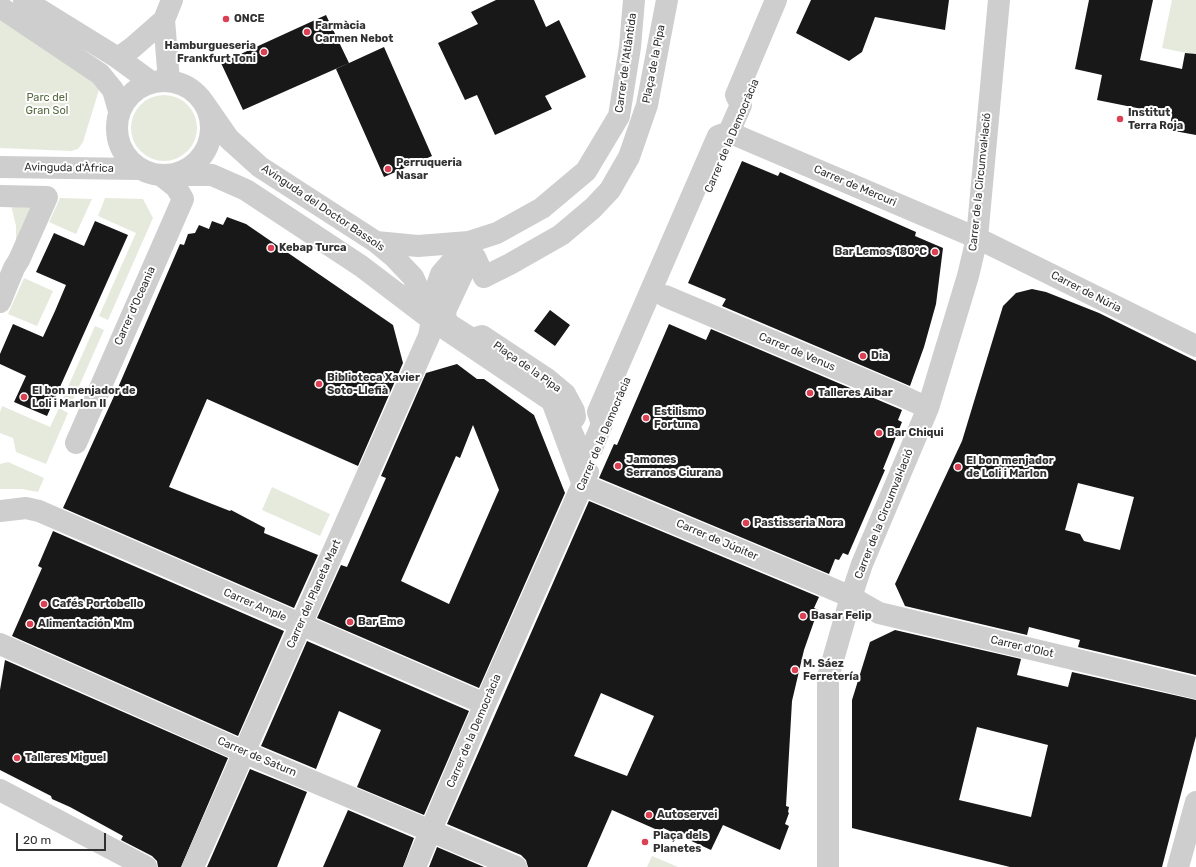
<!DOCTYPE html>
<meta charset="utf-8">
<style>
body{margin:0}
#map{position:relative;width:1196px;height:867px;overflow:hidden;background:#fff;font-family:Rubik,sans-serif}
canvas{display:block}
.scale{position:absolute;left:16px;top:833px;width:90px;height:18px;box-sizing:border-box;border:2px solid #313131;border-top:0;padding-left:5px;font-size:12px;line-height:14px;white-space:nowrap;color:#313131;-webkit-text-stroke:3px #fff;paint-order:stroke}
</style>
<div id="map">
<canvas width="1196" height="867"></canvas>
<div class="scale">20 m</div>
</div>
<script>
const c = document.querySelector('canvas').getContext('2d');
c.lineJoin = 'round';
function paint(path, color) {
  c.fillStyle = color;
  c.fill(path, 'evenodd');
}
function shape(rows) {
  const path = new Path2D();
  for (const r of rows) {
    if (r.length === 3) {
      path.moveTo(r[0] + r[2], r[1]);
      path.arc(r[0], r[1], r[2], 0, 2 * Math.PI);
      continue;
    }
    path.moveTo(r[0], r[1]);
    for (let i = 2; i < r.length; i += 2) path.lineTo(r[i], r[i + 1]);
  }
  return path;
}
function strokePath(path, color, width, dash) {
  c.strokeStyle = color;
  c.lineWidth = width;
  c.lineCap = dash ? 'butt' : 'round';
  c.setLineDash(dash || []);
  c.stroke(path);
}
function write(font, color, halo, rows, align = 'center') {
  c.font = font + ' Rubik,sans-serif';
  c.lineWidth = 4;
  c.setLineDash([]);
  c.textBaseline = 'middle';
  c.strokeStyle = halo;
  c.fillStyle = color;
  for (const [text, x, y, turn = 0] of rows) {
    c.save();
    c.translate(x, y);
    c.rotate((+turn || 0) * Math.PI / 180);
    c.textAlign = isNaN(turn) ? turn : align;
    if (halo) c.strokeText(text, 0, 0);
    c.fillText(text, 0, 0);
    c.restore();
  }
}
paint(shape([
 [1172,0,1196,0,1196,55,1162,48],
 [0,19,98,84,99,90,83,142,78,149,71,151,0,148],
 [164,128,33],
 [9,197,47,197,16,250,16,226],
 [60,198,92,199,76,234,49,222],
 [105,198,143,199,153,218,108,320,99,316,136,233,98,216],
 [24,278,53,291,37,326,8,314],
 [95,326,104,330,72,402,63,398],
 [2,406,50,427,59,408,68,413,46,464,16,452,13,438,0,433,0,412],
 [8,462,44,478,38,492,22,489,0,489,0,464],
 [272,487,330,514,320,536,262,510],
 [652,856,678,867,647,867]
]), '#e5eadd');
paint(shape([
 [496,0,534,0,546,27,559,20,586,77,545,96,552,109,495,135,477,95,465,100,438,43,478,24,471,12],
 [811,0,949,0,945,30,875,17,862,52,849,61,796,33],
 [1089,0,1153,0,1140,60,1182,69,1185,53,1196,54,1196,135,1169,130,1172,115,1097,100,1102,75,1075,69],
 [326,15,349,63,243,110,221,63],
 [384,47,432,156,384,177,336,69],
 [742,161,778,176,780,172,916,232,915,236,943,248,936,304,924,347,910,386,722,306,726,299,688,283],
 [227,217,246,224,393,325,403,363,358,466,207,399,169,487,230,511,231,510,265,528,264,533,318,555,294,608,63,508,120,383,180,244,184,245,188,234,195,233,199,225,209,229,212,221,223,225],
 [95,221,128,235,47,416,14,402,26,376,0,364,0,354,13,324,43,337,55,311,66,285,36,272,54,233,84,246],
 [1032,289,1046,292,1099,313,1196,361,1196,675,1078,647,1080,640,1029,627,1027,635,905,606,895,584,962,441,1003,306,1016,293],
 [1078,483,1134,497,1120,550,1084,541,1080,534,1065,530],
 [550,310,570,325,555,346,534,331],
 [669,324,706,340,711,329,902,410,898,420,902,422,883,469,885,470,848,555,843,553,839,560,835,559,829,574,599,478,614,444,617,445],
 [457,364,477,379,484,379,534,415,565,493,479,688,317,618,341,565,347,567,386,478,381,476,426,373],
 [473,425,499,490,449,604,401,581,456,456,460,458],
 [589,501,819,597,814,608,818,610,804,650,792,701,786,806,789,807,788,812,789,813,785,824,789,826,780,850,723,825,711,850,663,828,662,832,612,810,587,867,528,867,526,860,521,855,447,824],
 [601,693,654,716,627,776,574,756],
 [53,531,284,631,238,736,12,636,42,568,38,566],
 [895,630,1021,659,1017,675,1068,687,1072,672,1196,700,1196,736,1162,867,1010,867,852,828,852,700,870,642],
 [977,727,1048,745,1031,817,959,800],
 [307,641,469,711,424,815,357,787,381,730,339,711,316,769,261,746],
 [5,660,228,758,181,867,158,867,157,861,152,856,121,840,123,836,70,807,52,799,51,796,0,770,0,690],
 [250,769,307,792,277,867,207,867],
 [348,810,414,838,403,867,323,867],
 [437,847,484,867,429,867]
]), '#181818');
strokePath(shape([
 [24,0,118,58,151,82],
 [667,0,647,105,629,157,610,190,593,208,561,235,510,264,484,277,475,257,468,262,445,311,446,320,450,325,472,339,482,336,547,379,565,394,574,411,575,417,569,426,579,449,583,451,592,448,602,424,598,412,718,136,729,132,741,105,736,95,776,0],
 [0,7,100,74,113,90,119,111],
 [118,58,132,48,164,20],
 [164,128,47],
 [169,81,164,20,172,0],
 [204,103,229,139,260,167,376,242,393,256,413,277,431,317],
 [733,134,977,238,1196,346],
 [0,167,138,169],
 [175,175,212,175,246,190,361,266,432,320,552,401,583,485,821,584,851,597,879,613,1196,688],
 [0,196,47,197,19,260,14,268,0,302],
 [376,242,418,246,469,242,497,233,542,208,586,171,619,116,630,47,634,0],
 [665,296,902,396,928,408],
 [76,443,183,199,176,187,162,176],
 [0,511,26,508,39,511,485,704],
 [0,644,262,760,516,867],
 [0,790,146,867],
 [193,867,429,336,432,320,433,297,441,274,469,242],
 [415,867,485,704,588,472],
 [828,867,828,677,851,597,862,564,928,408,968,276,977,238,999,0],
 [1178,867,1196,802]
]), '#cecece', 22);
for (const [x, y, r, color] of [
 [226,19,4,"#db4053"],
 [307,32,4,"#db4053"],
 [264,52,4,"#db4053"],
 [1120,119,4,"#db4053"],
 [388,169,4,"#db4053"],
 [271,248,4,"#db4053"],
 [935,252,4,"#db4053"],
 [863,356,4,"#db4053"],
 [319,384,4,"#db4053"],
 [810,393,4,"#db4053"],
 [24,397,4,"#db4053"],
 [646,418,4,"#db4053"],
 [879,433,4,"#db4053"],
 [618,466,4,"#db4053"],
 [958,467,4,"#db4053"],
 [746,523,4,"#db4053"],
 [44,604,4,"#db4053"],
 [803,616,4,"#db4053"],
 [350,622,4,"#db4053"],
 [30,624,4,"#db4053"],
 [795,670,4,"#db4053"],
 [17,758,4,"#db4053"],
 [649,815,4,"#db4053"],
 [645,842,4,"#db4053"]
]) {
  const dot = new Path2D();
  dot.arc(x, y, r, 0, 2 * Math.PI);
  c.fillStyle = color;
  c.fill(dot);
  strokePath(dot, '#fff', 1.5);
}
write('bold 11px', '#313131', '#fff', [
 ["ONCE",234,19],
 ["Farmàcia",315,26],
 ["Carmen Nebot",315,39],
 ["Hamburgueseria",256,46,"right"],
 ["Frankfurt Toni",256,59,"right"],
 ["Institut",1128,113],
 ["Terra Roja",1128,126],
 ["Perruqueria",396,163],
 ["Nasar",396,176],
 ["Kebap Turca",279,248],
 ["Bar Lemos 180°C",927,252,"right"],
 ["Dia",871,356],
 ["Biblioteca Xavier",327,378],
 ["Soto-Llefià",327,391],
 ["El bon menjador de",32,391],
 ["Loli i Marlon II",32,404],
 ["Talleres Aibar",818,393],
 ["Estilismo",654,412],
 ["Fortuna",654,425],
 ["Bar Chiqui",887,433],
 ["Jamones",626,460],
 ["Serranos Ciurana",626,473],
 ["El bon menjador",966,461],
 ["de Loli i Marlon",966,474],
 ["Pastisseria Nora",754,523],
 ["Cafés Portobello",52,604],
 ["Basar Felip",811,616],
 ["Bar Eme",358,622],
 ["Alimentación Mm",38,624],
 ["M. Sáez",803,664],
 ["Ferretería",803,677],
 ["Talleres Miguel",25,758],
 ["Autoservei",657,815],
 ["Plaça dels",653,836],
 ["Planetes",653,849]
], 'left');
write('11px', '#313131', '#fff', [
 ["Carrer de l'Atlàntida",626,63,-82],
 ["Plaça de la Pipa",654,64,-79],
 ["Carrer de la Democràcia",732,136,-67],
 ["Avinguda d'Àfrica",69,168,1],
 ["Carrer de la Circumval·lació",980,182,-84],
 ["Carrer de Mercuri",855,186,23],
 ["Avinguda del Doctor Bassols",323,208,34],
 ["Carrer de Núria",1086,292,27],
 ["Carrer d'Oceania",135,306,-66],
 ["Carrer de Venus",797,352,23],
 ["Plaça de la Pipa",527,367,35],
 ["Carrer de la Democràcia",604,434,-67],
 ["Carrer de la Circumval·lació",884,514,-68],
 ["Carrer de Júpiter",717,540,23],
 ["Carrer del Planeta Mart",314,594,-66],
 ["Carrer Ample",255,605,23],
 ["Carrer d'Olot",1022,647,13],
 ["Carrer de la Democràcia",474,731,-67],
 ["Carrer de Saturn",257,757,23]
]);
write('11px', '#566b40', '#fff', [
 ["Parc del",47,98],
 ["Gran Sol",47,111]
]);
</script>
